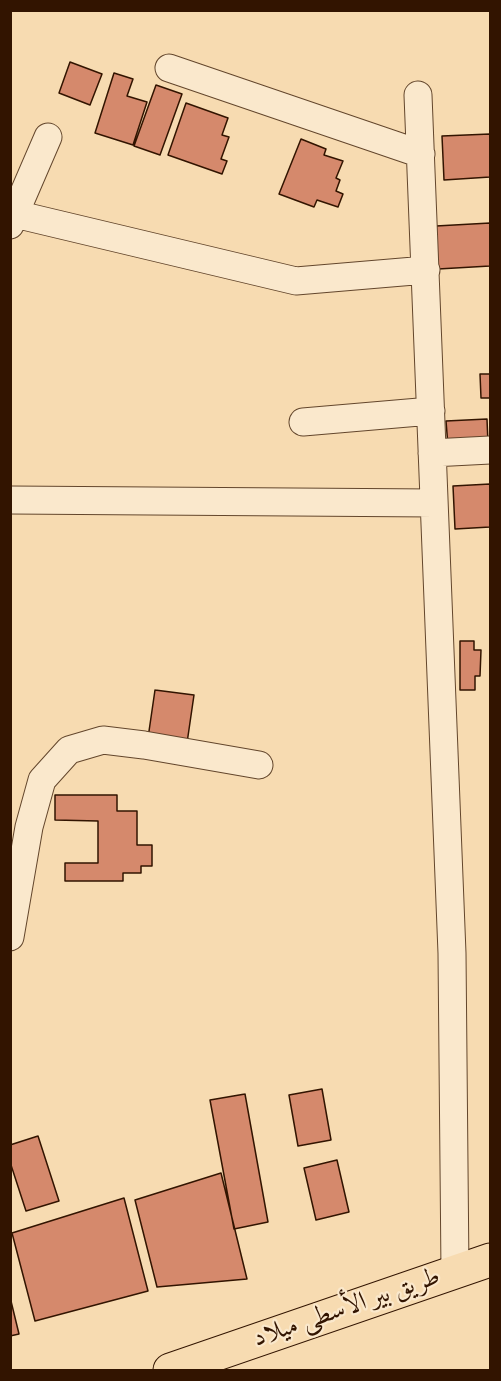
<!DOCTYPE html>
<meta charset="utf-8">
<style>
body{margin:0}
#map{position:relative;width:501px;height:1381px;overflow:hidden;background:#f7dbb1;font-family:"IM FELL DW Pica",serif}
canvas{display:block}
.frame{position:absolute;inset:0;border:12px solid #321400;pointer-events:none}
</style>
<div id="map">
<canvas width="501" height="1381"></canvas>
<div class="frame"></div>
</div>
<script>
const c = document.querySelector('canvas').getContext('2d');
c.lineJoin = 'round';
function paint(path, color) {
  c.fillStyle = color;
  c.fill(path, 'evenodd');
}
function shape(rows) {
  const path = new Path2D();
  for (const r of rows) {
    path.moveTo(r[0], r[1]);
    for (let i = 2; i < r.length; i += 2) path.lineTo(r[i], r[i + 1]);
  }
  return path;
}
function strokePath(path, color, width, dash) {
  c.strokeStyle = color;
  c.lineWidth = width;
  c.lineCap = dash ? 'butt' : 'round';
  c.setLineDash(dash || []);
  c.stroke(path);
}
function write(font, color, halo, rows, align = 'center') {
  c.font = font + ' "IM FELL DW Pica",Amiri,serif';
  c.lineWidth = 4.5;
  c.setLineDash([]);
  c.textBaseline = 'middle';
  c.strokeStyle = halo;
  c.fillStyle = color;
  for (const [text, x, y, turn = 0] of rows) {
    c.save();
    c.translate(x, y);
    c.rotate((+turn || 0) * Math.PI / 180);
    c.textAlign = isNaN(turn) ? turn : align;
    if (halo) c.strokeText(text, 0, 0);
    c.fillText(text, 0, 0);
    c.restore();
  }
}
const building = shape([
 [70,62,102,74,90,105,59,93,70,62],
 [114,73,133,79,127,96,147,102,133,145,95,133,114,73],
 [156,85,182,94,160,155,134,146,156,85],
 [186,103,228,118,222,135,229,137,221,159,227,161,222,174,168,155,186,103],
 [490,134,490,177,444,180,442,136,490,134],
 [301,139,326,149,324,155,343,161,336,178,340,180,336,191,343,194,338,207,317,200,314,207,279,194,301,139],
 [490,223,490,266,438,269,436,226,490,223],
 [480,374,490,374,490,398,481,398,480,374],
 [487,419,488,444,448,446,446,421,487,419],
 [490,484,490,527,455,529,453,486,490,484],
 [460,641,474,641,474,650,481,650,480,676,475,676,475,690,460,690,460,641],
 [155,690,194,695,187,743,148,738,155,690],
 [55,795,117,795,117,811,137,811,137,845,152,845,152,866,141,866,141,873,123,873,123,881,65,881,65,863,98,863,98,821,55,820,55,795],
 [322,1089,331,1140,298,1146,289,1095,322,1089],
 [245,1094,268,1222,234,1229,210,1100,245,1094],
 [38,1136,59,1201,26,1211,10,1162,10,1145,38,1136],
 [337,1160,349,1212,316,1220,304,1168,337,1160],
 [221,1173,247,1279,157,1287,135,1200,221,1173],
 [124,1198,148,1291,35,1321,12,1233,124,1198],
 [10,1297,19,1334,10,1336,10,1297]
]);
paint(building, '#d5896c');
strokePath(building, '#321400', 1.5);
const minor = shape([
 [169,68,421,154],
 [418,95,452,953,455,1272],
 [15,214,296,281,426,270],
 [10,225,48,137],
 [303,422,431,411],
 [432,453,490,450],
 [10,500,434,503],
 [10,937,29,827,42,780,69,750,103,740,144,745,259,765]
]);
const major = shape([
 [170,1370,490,1260]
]);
strokePath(minor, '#63462c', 29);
strokePath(major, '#321400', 35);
strokePath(minor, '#fae8cc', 27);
strokePath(major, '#f7dbb1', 33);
write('26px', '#321400', '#fae8cc', [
 ["طريق بير الأسطى ميلاد",347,1309,-19]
]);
</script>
